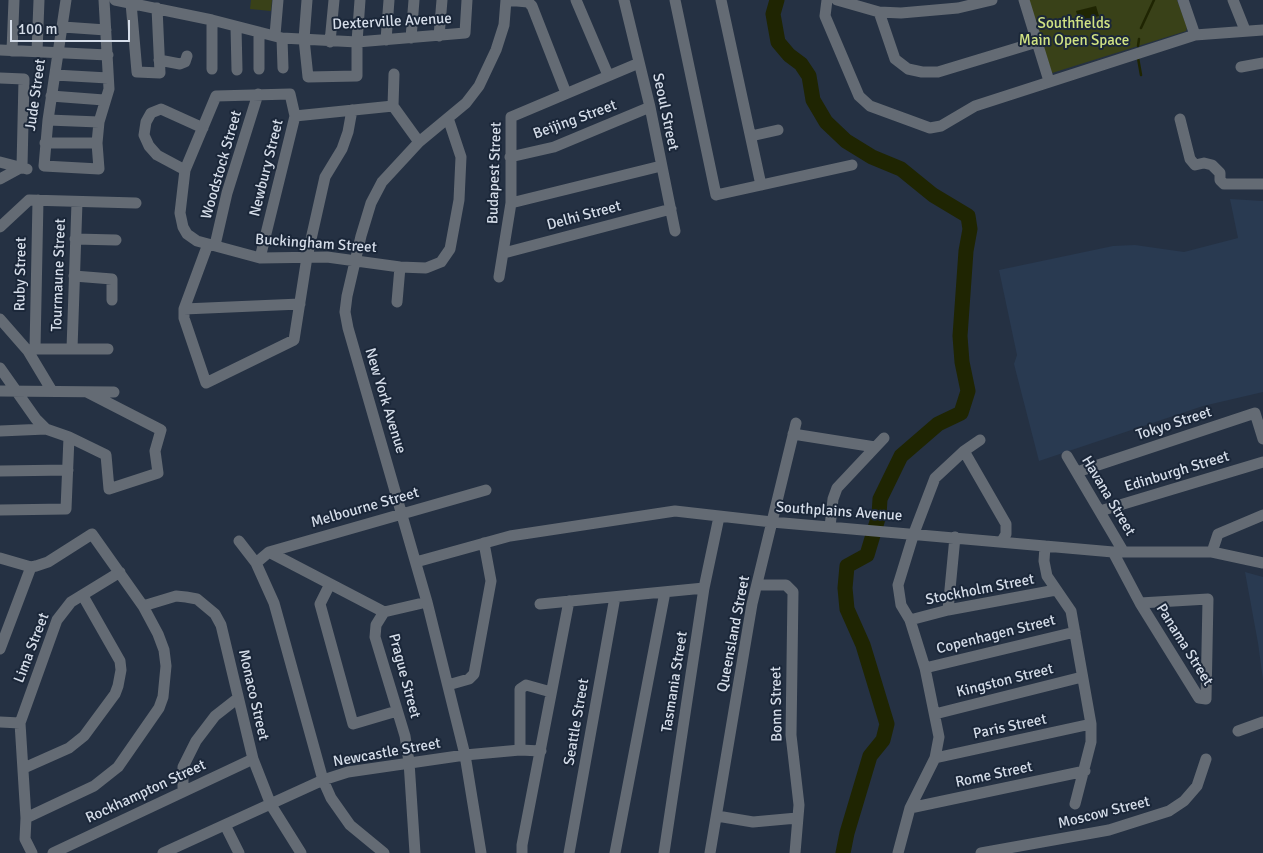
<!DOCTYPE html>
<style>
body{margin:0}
#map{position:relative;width:1263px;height:853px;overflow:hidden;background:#253143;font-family:Signika,sans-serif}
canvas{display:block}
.scale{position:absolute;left:10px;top:20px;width:120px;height:22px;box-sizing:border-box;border:2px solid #d5dde9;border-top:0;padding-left:6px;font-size:15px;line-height:18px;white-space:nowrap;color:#d5dde9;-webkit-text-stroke:4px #1b2739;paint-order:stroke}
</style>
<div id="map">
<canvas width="1263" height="853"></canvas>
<div class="scale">100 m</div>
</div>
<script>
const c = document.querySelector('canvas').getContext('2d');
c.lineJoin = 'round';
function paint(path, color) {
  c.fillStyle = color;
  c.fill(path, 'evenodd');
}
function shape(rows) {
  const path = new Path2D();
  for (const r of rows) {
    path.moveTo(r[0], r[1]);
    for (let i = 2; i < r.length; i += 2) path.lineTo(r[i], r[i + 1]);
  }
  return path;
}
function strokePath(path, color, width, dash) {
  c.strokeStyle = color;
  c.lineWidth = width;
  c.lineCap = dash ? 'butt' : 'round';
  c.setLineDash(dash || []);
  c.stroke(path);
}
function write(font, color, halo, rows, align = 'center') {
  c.font = font + ' Signika,sans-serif';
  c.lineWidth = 4;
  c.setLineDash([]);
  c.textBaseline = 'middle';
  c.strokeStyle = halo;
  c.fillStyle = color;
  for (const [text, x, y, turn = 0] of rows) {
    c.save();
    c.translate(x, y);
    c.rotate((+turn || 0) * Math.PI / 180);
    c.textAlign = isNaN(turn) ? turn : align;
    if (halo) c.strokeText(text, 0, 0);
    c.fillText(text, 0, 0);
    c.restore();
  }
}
paint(shape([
 [1230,199,1263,201,1263,392,1203,406,1039,461,1014,364,1017,355,999,270,1113,246,1135,245,1184,252,1238,238],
 [1245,572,1263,577,1263,680,1258,643]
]), '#293a51');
paint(shape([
 [251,0,272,0,271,11,250,9],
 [1028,0,1177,0,1187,27,1186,31,1052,73]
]), '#394118');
paint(shape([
 [1096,6,1099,16,1079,21,1076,11]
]), '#1f2502');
strokePath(shape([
 [1141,28,1154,0],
 [1138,46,1139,39],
 [1138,58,1141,75]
]), '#1f2502', 2.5);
strokePath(shape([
 [777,0,773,14,778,42,789,55,801,64,809,76,813,100,826,122,846,141,872,157,901,169,933,195,968,216,970,229,966,251,960,336,962,362,968,391,961,413,938,424,901,456,880,499,879,515,867,555,847,566,845,588,847,609,863,645,887,724,883,740,870,756,847,833,843,853]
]), '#1f2502', 15);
strokePath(shape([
 [66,0,48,120,44,166,99,169,97,143,99,122,109,89,104,0],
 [115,0,212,20,282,38,357,42,465,33,467,0],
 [307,0,304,39,308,77,357,76,357,42,360,0],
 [506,0,528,2,532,6,566,93],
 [576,0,608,75],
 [624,0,650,107,675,231],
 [675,0,716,195,852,165],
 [721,0,761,185],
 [827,0,825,16,859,96,870,106,930,128,941,126,975,106,1195,35,1263,30],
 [837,0,879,12,901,13,958,8,992,0],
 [1024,0,1049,81],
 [1183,0,1195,35],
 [1233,0,1245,30],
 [131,3,137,72,160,73,157,8],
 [879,12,895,59,908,69,922,72,938,72,1037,42],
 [212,20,212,69],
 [63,27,106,30],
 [236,27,237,70],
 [259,32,259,69],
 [275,35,278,0],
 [439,36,442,0],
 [282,38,283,68],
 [411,38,414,0],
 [386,40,389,0],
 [330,42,334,0],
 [0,50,108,55],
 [12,51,14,0],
 [37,52,39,0],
 [159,60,180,64,185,62,187,56],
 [1241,67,1263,63],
 [55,75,108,78],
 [0,78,24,79,22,167],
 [51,96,104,100],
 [393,106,394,74],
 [295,116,290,94,216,96,185,170,180,213,183,227,187,234,197,241,260,258,327,257,400,267,426,268,441,262,450,249,459,200,461,157,448,118],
 [295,116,393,106,419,142],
 [1180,119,1190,159,1195,165,1204,163,1212,165,1220,173,1220,180,1224,184,1263,184],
 [48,120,99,122],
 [751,136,778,130],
 [45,143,97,143],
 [510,157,554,147,650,107],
 [0,162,27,169],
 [185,170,157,155,149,146,144,135,146,122,151,113,161,109,203,128],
 [0,179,22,167],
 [511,203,661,166],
 [0,227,29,200,136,203],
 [75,239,116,240],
 [208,244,184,309,184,318,206,383,294,340,307,257,325,177,342,149,348,132,352,110],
 [215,245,227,193,258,94],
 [504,253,671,209],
 [260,258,295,116],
 [74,276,112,279,112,300],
 [499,277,511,203,511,117,639,63],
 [397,302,400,267],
 [184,309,300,304],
 [0,319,28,351,52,391],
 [35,349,38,200],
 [72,349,77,202],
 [30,351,35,349,108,349],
 [0,368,36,419,46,429],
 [0,391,114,392],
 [0,431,46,429,69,437,106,455,109,489,158,473,155,451,161,430,87,392],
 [793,434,875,447],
 [964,451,1006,524,1006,534,1002,541],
 [1067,456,1123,551],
 [0,471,68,470],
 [1077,472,1255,413,1263,439],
 [0,510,66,509,69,437],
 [1100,511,1263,462],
 [830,527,833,499,837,488,884,438],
 [239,541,256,563,274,603,323,780,331,798,350,825,384,853],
 [1045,546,1044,561,1047,576,1071,611,1091,724,1091,742,1075,804],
 [269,552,384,612],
 [1113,552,1140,603,1199,698,1206,699,1208,599,1140,603],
 [1212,552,1218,534,1263,515],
 [0,558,31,567,36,566,48,562,92,534,143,606,158,634,164,650,166,666,163,697,159,708,118,767,94,786,26,818],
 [416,562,510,536,675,511,772,522,1113,552,1212,552,1263,563],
 [256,563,269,552,486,490],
 [330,584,320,604,353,724,397,711],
 [758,585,786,585,793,592,791,735,799,805,795,853],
 [540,604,704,588],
 [143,606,176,596,186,597,197,599,215,614,221,625,253,759,271,805,301,853],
 [948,610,955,537],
 [910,620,948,610,1056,590],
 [0,649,31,567],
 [925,668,1075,632],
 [448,685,469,679,474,674,491,581,484,543],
 [935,714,1082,677],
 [0,722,20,723],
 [1238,731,1263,722],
 [520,750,520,689,526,685,551,692],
 [935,758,1091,724],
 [24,768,69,748,84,736,115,694,118,686,121,670,120,661,83,596],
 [183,791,183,767,196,741,215,716,238,698],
 [910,808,1085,771],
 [717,816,753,822,797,818],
 [225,825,239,853],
 [32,853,25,839,26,818,20,723,57,620,71,602,120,572],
 [53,853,253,759],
 [163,853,323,780,348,772,465,755,520,750,541,751],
 [415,853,409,762,405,736,375,637,376,625,384,612,427,602],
 [481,853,465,755,427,602,348,328,345,312,347,296,361,236,371,203,382,182,419,142,466,103,479,86,496,50,504,25,506,0],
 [522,853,522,845,569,601],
 [569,853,615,597],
 [615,853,665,592],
 [664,853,704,588,719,517],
 [710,853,752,604,796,423],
 [898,853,910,808,935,758,939,737,925,668,910,620,901,605,898,585,914,533,935,478,964,451,980,440],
 [981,853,1109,830,1169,811,1184,801,1197,786,1206,759]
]), '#646b74', 11);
write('15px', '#d5dde9', '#1b2739', [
 ["Dexterville Avenue",392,22,-3],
 ["Jude Street",36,95,-82],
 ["Seoul Street",665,112,78],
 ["Beijing Street",575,120,-20],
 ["Woodstock Street",222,165,-74],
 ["Newbury Street",267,168,-76],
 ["Budapest Street",495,173,-88],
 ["Delhi Street",584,216,-15],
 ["Buckingham Street",316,244,4],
 ["Ruby Street",21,274,-89],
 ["Tourmaune Street",59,275,-88],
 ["New York Avenue",385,401,73],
 ["Tokyo Street",1174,424,-18],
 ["Edinburgh Street",1177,472,-17],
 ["Havana Street",1108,496,59],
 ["Melbourne Street",365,508,-16],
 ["Southplains Avenue",839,512,4],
 ["Stockholm Street",980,590,-11],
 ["Queensland Street",734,634,-79],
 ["Copenhagen Street",996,635,-14],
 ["Panama Street",1184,645,58],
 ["Lima Street",32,648,-69],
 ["Prague Street",404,676,75],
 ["Kingston Street",1005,681,-14],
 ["Tasmania Street",675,682,-81],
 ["Monaco Street",253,695,77],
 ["Bonn Street",777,704,-91],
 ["Seattle Street",577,722,-80],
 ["Paris Street",1010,727,-12],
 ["Newcastle Street",387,753,-10],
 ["Rome Street",994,775,-12],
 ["Rockhampton Street",146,792,-25],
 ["Moscow Street",1104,813,-14]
]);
write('15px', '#d1e383', '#1b2739', [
 ["Southfields",1074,24],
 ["Main Open Space",1074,41]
]);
</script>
